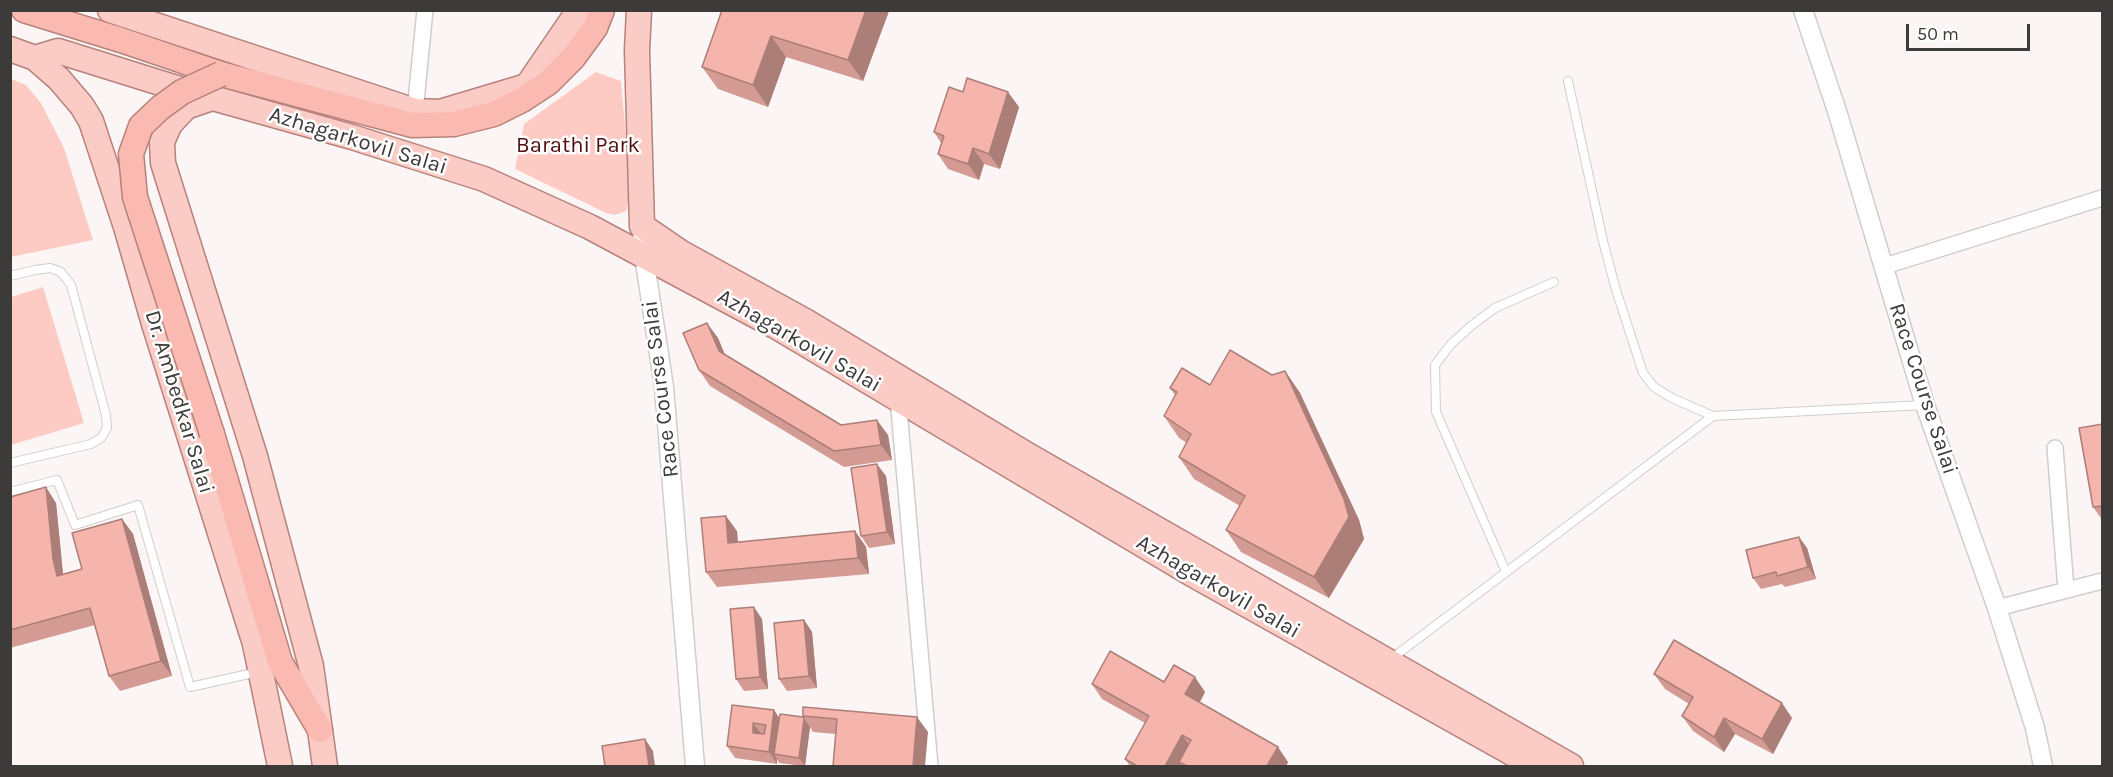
<!DOCTYPE html>
<style>
body{margin:0}
#map{position:relative;width:2113px;height:777px;overflow:hidden;background:#fbf6f5;font-family:Karla,sans-serif}
canvas{display:block}
.frame{position:absolute;inset:0;border:12px solid #3d3b3a;pointer-events:none}
.scale{position:absolute;left:1906px;top:24px;width:124px;height:27px;box-sizing:border-box;border:3px solid #3d3b3a;border-top:0;padding-left:8px;font-size:18px;line-height:21px;white-space:nowrap;color:#3d3b3a;-webkit-text-stroke:4px #fff;paint-order:stroke}
</style>
<div id="map">
<canvas width="2113" height="777"></canvas>
<div class="frame"></div>
<div class="scale">50 m</div>
</div>
<script>
const c = document.querySelector('canvas').getContext('2d');
c.lineJoin = 'round';
function paint(path, color) {
  c.fillStyle = color;
  c.fill(path, 'evenodd');
}
function shape(rows) {
  const path = new Path2D();
  for (const r of rows) {
    path.moveTo(r[0], r[1]);
    for (let i = 2; i < r.length; i += 2) path.lineTo(r[i], r[i + 1]);
  }
  return path;
}
function strokePath(path, color, width, dash) {
  c.strokeStyle = color;
  c.lineWidth = width;
  c.lineCap = dash ? 'butt' : 'round';
  c.setLineDash(dash || []);
  c.stroke(path);
}
function write(font, color, halo, rows, align = 'center') {
  c.font = font + ' Karla,sans-serif';
  c.lineWidth = 5;
  c.setLineDash([]);
  c.textBaseline = 'middle';
  c.strokeStyle = halo;
  c.fillStyle = color;
  for (const [text, x, y, turn = 0] of rows) {
    c.save();
    c.translate(x, y);
    c.rotate((+turn || 0) * Math.PI / 180);
    c.textAlign = isNaN(turn) ? turn : align;
    if (halo) c.strokeText(text, 0, 0);
    c.fillText(text, 0, 0);
    c.restore();
  }
}
paint(shape([
 [596,72,621,81,631,193,626,211,615,215,606,213,515,169,524,124],
 [11,79,26,85,41,103,64,148,93,240,11,257],
 [43,287,84,423,11,445,11,297]
]), '#fdcbc4');
const service = shape([
 [1568,81,1603,241,1616,290,1643,373,1654,387,1672,398,1713,416,1924,405],
 [10,276,35,270,50,268,61,272,71,285,106,415,107,428,101,438,91,444,10,463],
 [10,492,57,480,75,525,138,505,190,687,258,672],
 [1506,572,1436,412,1435,365,1451,344,1471,326,1495,308,1554,282],
 [1391,659,1713,416]
]);
const minor = shape([
 [415,111,425,10],
 [1885,266,2102,198],
 [898,398,930,766],
 [2055,448,2066,590],
 [1997,608,2102,581]
]);
const tertiary = shape([
 [1803,10,1837,111,1925,405,1997,608,2035,728,2043,766],
 [642,226,644,256,664,387,695,766]
]);
const primary = shape([
 [110,10,415,111,440,112,527,86,579,10],
 [639,10,637,50,642,226],
 [10,49,35,58,58,51,170,86,352,137,484,179,590,227,775,326,1190,573,1535,766],
 [35,58,59,79,82,106,91,121,126,227,154,324,255,644,280,766],
 [212,98,186,107,170,124,162,142,163,163,255,456,311,666,325,766],
 [642,226,680,252,807,322,1031,457,1571,766]
]);
const trunk = shape([
 [24,10,121,40,221,74,412,125,454,124,494,114,522,100,548,83,573,58,595,28,602,10],
 [212,434,280,662,320,730]
]);
strokePath(service, '#d2cdcc', 10);
strokePath(minor, '#d2cdcc', 18);
strokePath(tertiary, '#d2cdcc', 21);
strokePath(primary, '#b7827c', 27);
strokePath(trunk, '#b7827c', 27);
strokePath(service, '#fff', 8);
strokePath(minor, '#fff', 15);
strokePath(tertiary, '#fff', 18);
strokePath(primary, '#fbcbc5', 24);
strokePath(trunk, '#fabab2', 24);
const trunkBridge = shape([
 [212,434,135,197,131,154,141,126,160,108,182,92,221,74]
]);
strokePath(trunkBridge, '#b7827c', 27, []);
strokePath(trunkBridge, '#fabab2', 24);
paint(shape([
 [722,10,888,10,889,11,863,81,786,57,768,107,718,89,702,67],
 [963,92,1019,107,1000,169,984,164,979,180,948,169,938,154,941,143,934,132],
 [718,338,725,355,841,425,888,435,892,460,844,467,710,386,699,370],
 [1285,371,1300,393,1359,520,1364,539,1329,598,1241,552,1226,530,1240,506,1194,479,1179,457,1187,443,1179,438,1164,416,1175,395,1170,388,1210,385,1272,375],
 [2103,424,2103,521,2093,507],
 [886,476,895,544,869,548,861,536],
 [10,497,56,503,63,574,82,569,122,519,133,534,172,676,120,691,109,676,95,625,10,648],
 [737,531,738,542,855,531,866,547,869,574,717,587,706,572],
 [1799,537,1807,548,1816,579,1785,587,1782,584,1761,589,1753,578],
 [762,619,768,689,744,691,736,679],
 [804,620,812,632,817,688,787,691,779,679],
 [1654,674,1792,718,1773,754,1735,734,1724,752,1693,731,1682,716,1689,704,1665,689],
 [1164,682,1205,692,1200,702,1288,762,1286,766,1130,766,1125,759,1145,723,1102,699,1092,684],
 [732,705,774,710,779,718,803,717,803,707,928,732,836,734,813,732,810,727,805,766,779,763,777,759,777,764,735,758,727,746]
]), '#d39b94');
paint(shape([
 [866,10,889,11,863,81,848,60],
 [771,36,786,57,768,107,753,85],
 [1008,92,1019,107,1000,169,989,154],
 [973,148,984,164,979,180,968,164],
 [707,323,718,338,730,367,719,351],
 [1285,371,1300,393,1359,520,1364,539,1329,598,1314,577],
 [877,420,888,435,892,460,881,445],
 [877,464,886,476,895,544,887,532],
 [46,487,56,503,63,574,57,576,53,559],
 [726,516,737,531,739,558,728,543],
 [122,519,133,534,172,676,161,661],
 [855,531,866,547,869,574,858,558],
 [1799,537,1807,548,1816,579,1808,567],
 [754,607,762,619,768,689,760,677],
 [804,620,812,632,817,688,809,676],
 [1195,677,1205,692,1196,709,1185,694],
 [1782,703,1792,718,1773,754,1762,739],
 [774,710,782,722,774,754,777,759,777,764,769,752],
 [917,717,928,732,925,766,913,766],
 [1724,718,1735,734,1724,752,1714,737],
 [804,719,810,727,805,766,799,758],
 [753,723,762,735,753,733],
 [1182,735,1193,750,1179,762,1182,766,1165,766],
 [645,739,653,751,655,766,649,766],
 [1278,747,1288,762,1286,766,1267,766]
]), '#ac7e78');
const building = shape([
 [722,10,866,10,848,60,771,36,753,85,702,67,722,10],
 [967,78,1008,92,989,154,973,148,968,164,938,154,944,136,934,132,949,87,963,92,967,78],
 [707,323,719,351,841,425,877,420,881,445,834,451,699,370,683,333,707,323],
 [1230,350,1272,375,1285,371,1344,499,1349,517,1314,577,1226,530,1245,496,1179,457,1191,434,1164,416,1177,392,1170,388,1182,368,1210,385,1230,350],
 [2103,424,2103,506,2093,507,2079,428,2103,424],
 [877,464,887,532,861,536,851,468,877,464],
 [46,487,53,559,57,576,82,569,72,533,122,519,161,661,109,676,90,608,10,630,10,497,46,487],
 [726,516,728,543,855,531,858,558,706,572,701,518,726,516],
 [1799,537,1808,567,1777,576,1776,572,1753,578,1746,550,1799,537],
 [754,607,760,677,736,679,730,609,754,607],
 [804,620,809,676,779,679,774,623,804,620],
 [1674,640,1782,703,1762,739,1724,718,1714,737,1682,716,1693,697,1654,674,1674,640],
 [1110,651,1164,682,1174,665,1195,677,1185,694,1278,747,1267,766,1187,766,1179,762,1191,740,1182,735,1165,766,1137,766,1125,759,1149,716,1092,684,1110,651],
 [732,705,774,710,769,752,727,746,732,705],
 [753,723,766,725,764,734,753,733,753,723],
 [803,707,917,717,913,766,833,766,837,719,803,716,803,707],
 [780,714,803,717,804,719,799,758,774,754,780,714],
 [645,739,649,766,605,766,602,746,645,739]
]);
paint(building, '#f5b4ac');
strokePath(building, '#ac7e78', 1.5);
write('22px', '#3d3b3a', '#fff', [
 ["Azhagarkovil Salai",358,141,17],
 ["Azhagarkovil Salai",799,341,30],
 ["Race Course Salai",661,389,-97],
 ["Race Course Salai",1923,389,72],
 ["Dr. Ambedkar Salai",179,402,73],
 ["Azhagarkovil Salai",1218,587,30]
]);
write('22px', '#4e0e0d', '#fff', [
 ["Barathi Park",578,146]
]);
</script>
